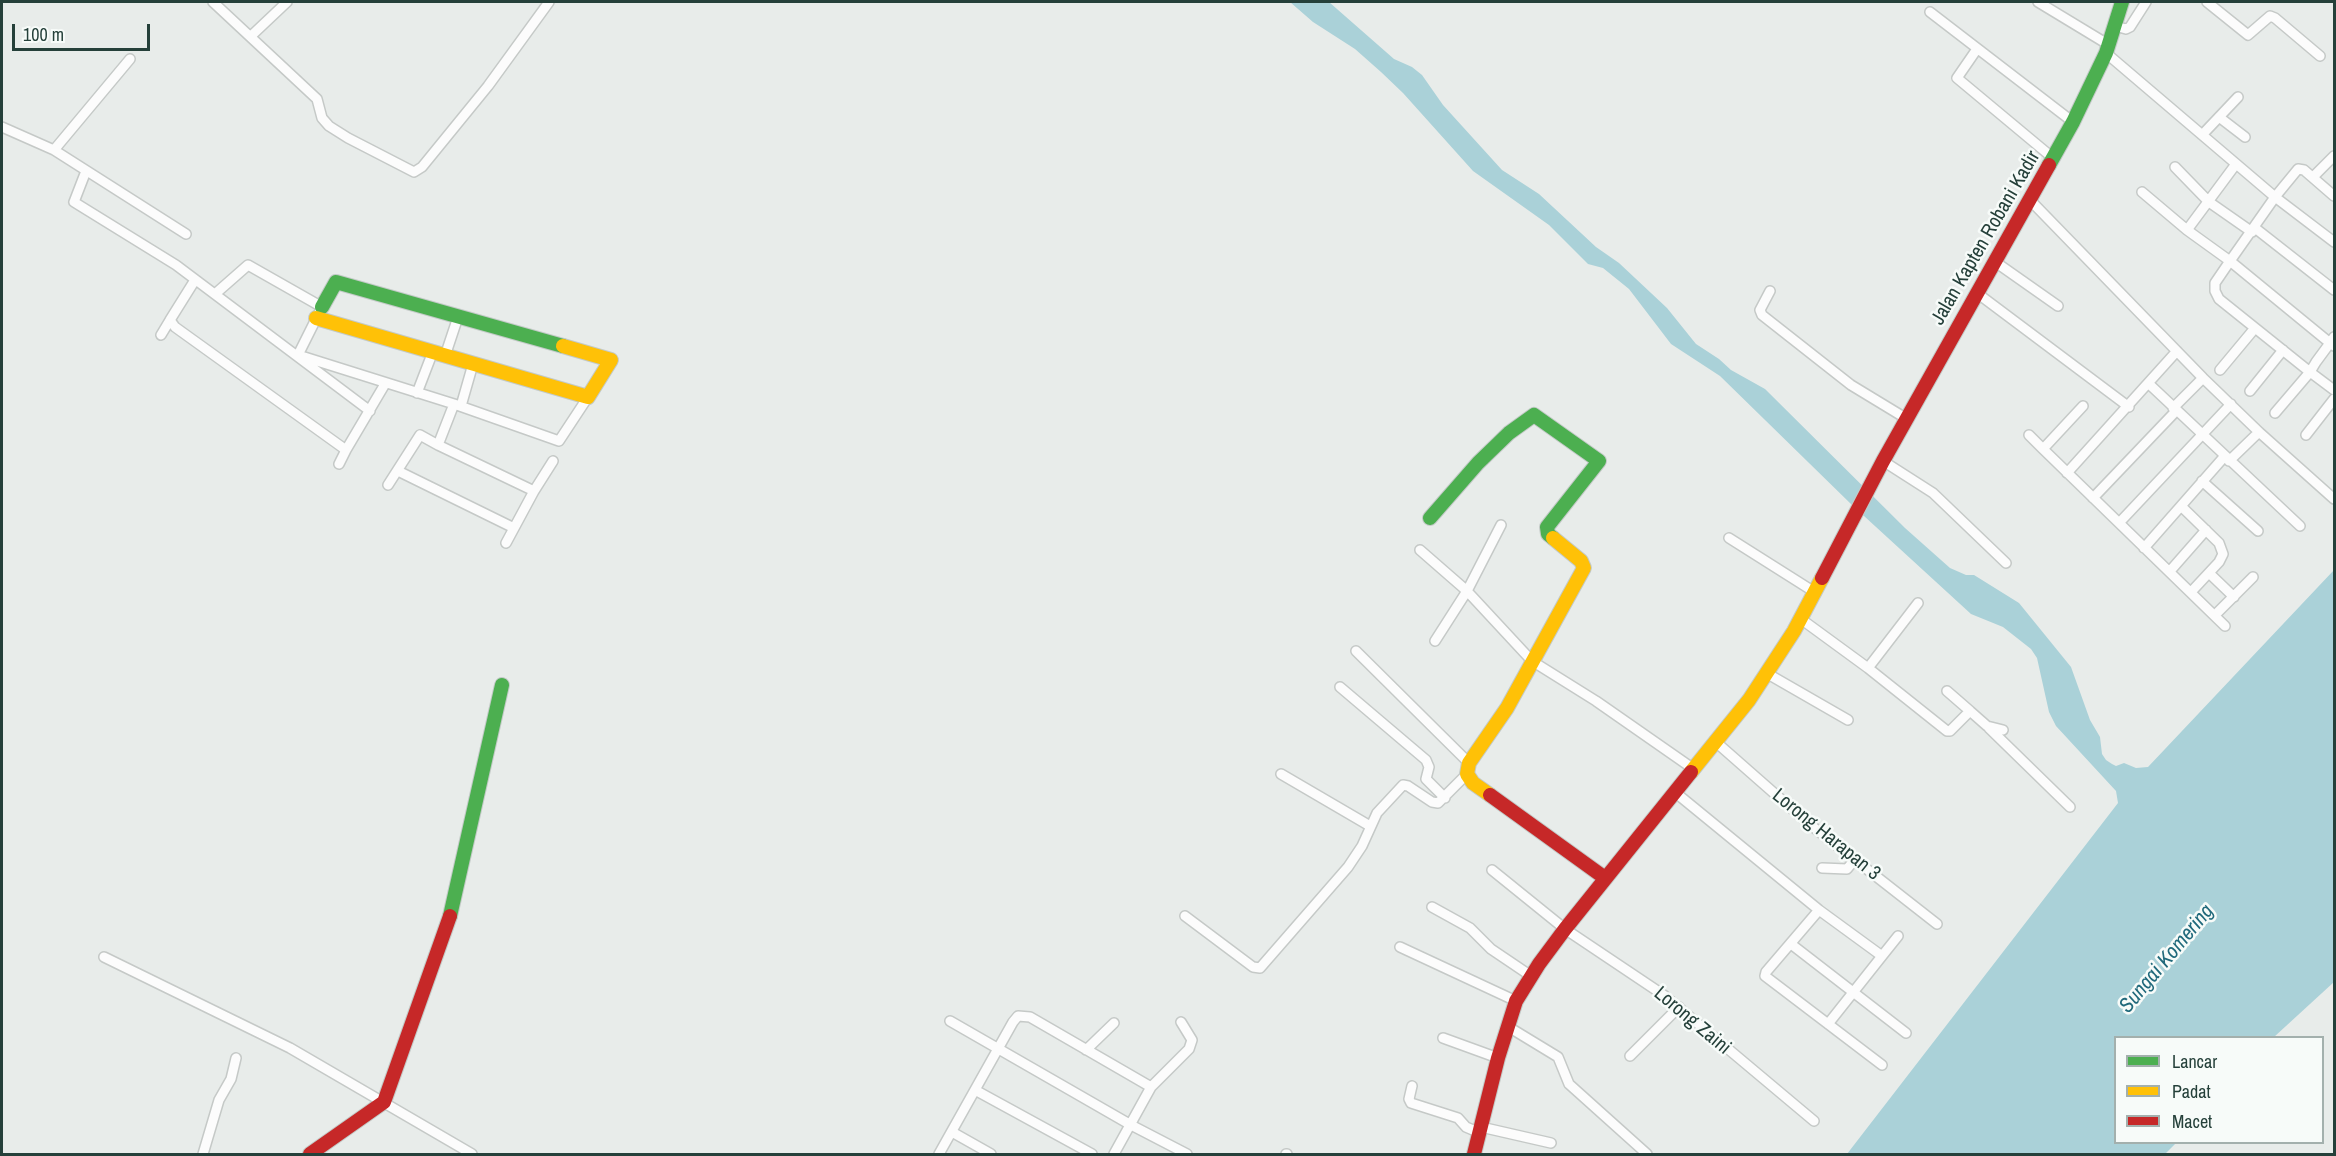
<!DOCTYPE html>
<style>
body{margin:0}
#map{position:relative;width:2336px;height:1156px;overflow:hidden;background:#e8ecea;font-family:"Archivo Narrow",sans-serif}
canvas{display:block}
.frame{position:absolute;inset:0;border:3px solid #25403a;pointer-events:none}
.legend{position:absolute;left:2114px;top:1036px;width:210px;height:108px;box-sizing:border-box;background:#f7fbf9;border:2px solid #a3b0ad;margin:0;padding:8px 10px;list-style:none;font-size:18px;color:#25403a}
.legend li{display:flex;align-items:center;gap:12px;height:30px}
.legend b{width:30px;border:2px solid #a3b0ad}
.scale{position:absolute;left:12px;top:24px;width:138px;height:27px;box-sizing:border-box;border:3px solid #25403a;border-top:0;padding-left:8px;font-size:18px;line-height:21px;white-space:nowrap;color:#25403a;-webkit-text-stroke:4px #f7fbf9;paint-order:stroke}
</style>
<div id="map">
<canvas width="2336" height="1156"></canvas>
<div class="frame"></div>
<ul class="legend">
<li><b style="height:8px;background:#4caf50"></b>Lancar</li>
<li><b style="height:8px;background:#ffc107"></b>Padat</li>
<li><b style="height:8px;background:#c62828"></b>Macet</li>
</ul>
<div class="scale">100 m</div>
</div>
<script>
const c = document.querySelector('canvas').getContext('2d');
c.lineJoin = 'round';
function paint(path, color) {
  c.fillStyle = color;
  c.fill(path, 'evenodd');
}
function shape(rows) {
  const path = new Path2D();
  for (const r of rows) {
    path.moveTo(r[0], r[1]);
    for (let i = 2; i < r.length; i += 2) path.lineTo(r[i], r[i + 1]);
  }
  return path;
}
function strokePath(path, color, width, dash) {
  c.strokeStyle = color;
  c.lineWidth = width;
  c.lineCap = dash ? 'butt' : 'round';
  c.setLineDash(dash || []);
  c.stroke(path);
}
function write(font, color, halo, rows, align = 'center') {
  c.font = font + ' "Archivo Narrow",sans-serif';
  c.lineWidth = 5;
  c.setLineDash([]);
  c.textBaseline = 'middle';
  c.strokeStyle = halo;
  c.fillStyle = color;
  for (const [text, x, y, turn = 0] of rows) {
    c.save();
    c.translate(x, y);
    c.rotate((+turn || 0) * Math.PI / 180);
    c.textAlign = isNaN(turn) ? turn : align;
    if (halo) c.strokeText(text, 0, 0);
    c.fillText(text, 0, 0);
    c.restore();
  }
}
paint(shape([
 [1290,2,1329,2,1394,59,1412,67,1422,75,1443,105,1502,170,1539,194,1596,247,1619,263,1667,308,1696,344,1719,359,1731,370,1765,389,1905,528,1950,568,1966,575,1974,575,2019,603,2071,667,2090,720,2100,737,2102,754,2106,760,2112,764,2116,766,2124,763,2136,768,2148,767,2334,570,2334,982,2274,1037,2116,1038,2116,1142,2176,1143,2165,1154,1847,1154,2118,803,2116,791,2056,726,2049,712,2037,658,2031,649,2003,627,1971,614,1852,505,1720,376,1671,344,1629,289,1603,268,1588,264,1549,225,1473,171,1403,93,1381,72,1355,49,1313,22]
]), '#aad1d8');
const street = shape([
 [213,2,317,99,322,118,329,126,348,138,414,172,422,167,488,86,549,2],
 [2038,2,2109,45],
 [2207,2,2248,35,2270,16,2275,18,2320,56],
 [1930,12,2073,122],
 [2115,26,2126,29,2130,27,2146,2],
 [251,36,287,2],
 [1977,49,1957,78,2053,158],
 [2106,53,2275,197,2230,261,2187,230,2142,192],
 [2219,117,2245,137],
 [2,127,54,150,130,59],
 [2202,135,2238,97],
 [54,150,186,234],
 [2175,167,2209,202,2252,232],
 [86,171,74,202,176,265,370,411],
 [2313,177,2334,156],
 [2334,196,2304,170,2298,169,2275,197,2334,242],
 [2029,199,2203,378,2259,432,2334,499],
 [2255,228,2334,290],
 [2187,230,2236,164],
 [1994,261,2058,306],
 [195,280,170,320,175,327,346,450,385,384],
 [1770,291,1760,310,1762,315,1851,385,1907,419],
 [1977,293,2129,407],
 [215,294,248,265,322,307,298,355,454,404,559,441,588,397],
 [161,335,170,320],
 [2334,337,2330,343,2316,362,2310,372,2219,299,2215,291,2215,283,2230,261,2330,343,2334,346],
 [445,356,458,317],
 [2220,370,2255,328],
 [2148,383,2300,526],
 [2250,391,2283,350],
 [417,393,432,354],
 [461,406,473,364],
 [2083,406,2043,449,2225,626],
 [2173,408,2203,378],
 [2275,413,2310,372,2334,390],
 [2029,435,2043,449],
 [2306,435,2334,399],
 [438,445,534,491,553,461],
 [1883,461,1933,493,2006,563],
 [2229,461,2259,432],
 [339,464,346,450],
 [398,471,514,528],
 [2067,473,2177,351],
 [2202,481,2258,531],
 [388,485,420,435,438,445,454,404],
 [2093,498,2176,411],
 [2181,506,2219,543,2223,554,2219,562,2191,592],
 [2119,523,2231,404],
 [1729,538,1816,593],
 [506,543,534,491],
 [2144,548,2224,457],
 [1420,550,1467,591,1532,661,1596,701,1695,770],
 [2170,571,2206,530],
 [2209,573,2234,597],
 [2218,612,2253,577],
 [1801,619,1868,668,1947,731,1950,731,1970,711,1987,726,2003,730],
 [1435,641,1467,591,1501,525],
 [1356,651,1469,763],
 [1868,668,1918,603],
 [1768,674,1848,720],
 [1340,687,1426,760,1429,767,1426,779,1445,798],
 [1947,691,1970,711],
 [1989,728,2070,807],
 [1717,743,1808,823,1937,924],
 [1281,774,1370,826],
 [1676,793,1819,910,1882,956,1828,1024],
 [1822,868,1847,869,1856,858],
 [1492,870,1565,929,1665,996,1814,1121],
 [1432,907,1470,928,1491,949,1531,976],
 [1819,910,1766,972,1765,976,1882,1065],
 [1185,916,1253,967,1260,968,1348,867,1362,846,1377,813,1403,785,1408,786,1432,802,1438,803,1467,774],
 [1791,944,1906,1033],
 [1400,947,1516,1001],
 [1882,956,1898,936],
 [104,957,290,1048,472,1154],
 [950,1021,1131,1125,1187,1154],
 [1507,1026,1558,1057,1569,1084,1647,1154],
 [1443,1038,1498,1058],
 [1086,1050,1114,1023],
 [1630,1056,1679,1007],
 [1412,1086,1409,1099,1411,1103,1458,1118,1466,1127,1480,1133],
 [975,1090,1092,1154],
 [1481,1127,1551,1143],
 [952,1132,991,1154],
 [203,1154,219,1100,231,1079,236,1058],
 [939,1154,1013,1022,1018,1016,1030,1017,1151,1087],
 [1114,1154,1151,1087,1189,1049,1192,1040,1181,1022],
 [1286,1154,1287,1154]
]);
const fast = shape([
 [2049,165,2073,122,2106,53,2122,2],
 [322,307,336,282,563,346],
 [1430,518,1478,463,1509,433,1534,415,1599,461,1547,527,1548,534,1553,538],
 [450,916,502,685]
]);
const slow = shape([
 [316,318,588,397,611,360,563,346],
 [1691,772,1749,700,1794,631,1822,578],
 [1490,795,1473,783,1467,774,1469,763,1507,708,1584,568,1581,561,1553,538]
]);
const jam = shape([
 [1822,578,1883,461,2049,165],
 [1490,795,1605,878],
 [310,1154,384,1102,450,916],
 [1474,1154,1498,1058,1516,1001,1539,964,1565,929,1691,772]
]);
strokePath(street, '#c5c9c7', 12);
strokePath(fast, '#c3cac7', 16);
strokePath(slow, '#c3cac7', 16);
strokePath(jam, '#c3cac7', 16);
strokePath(street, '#fcfcfc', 9);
strokePath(fast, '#4caf50', 14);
strokePath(slow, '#ffc107', 14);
strokePath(jam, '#c62828', 14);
write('20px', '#25403a', '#f7fbf9', [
 ["Jalan Kapten Robani Kadir",1986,238,-60],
 ["Lorong Harapan 3",1826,835,39],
 ["Lorong Zaini",1692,1021,40]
]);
write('italic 21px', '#20697b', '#f7fbf9', [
 ["Sungai Komering",2167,959,-50]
]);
</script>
